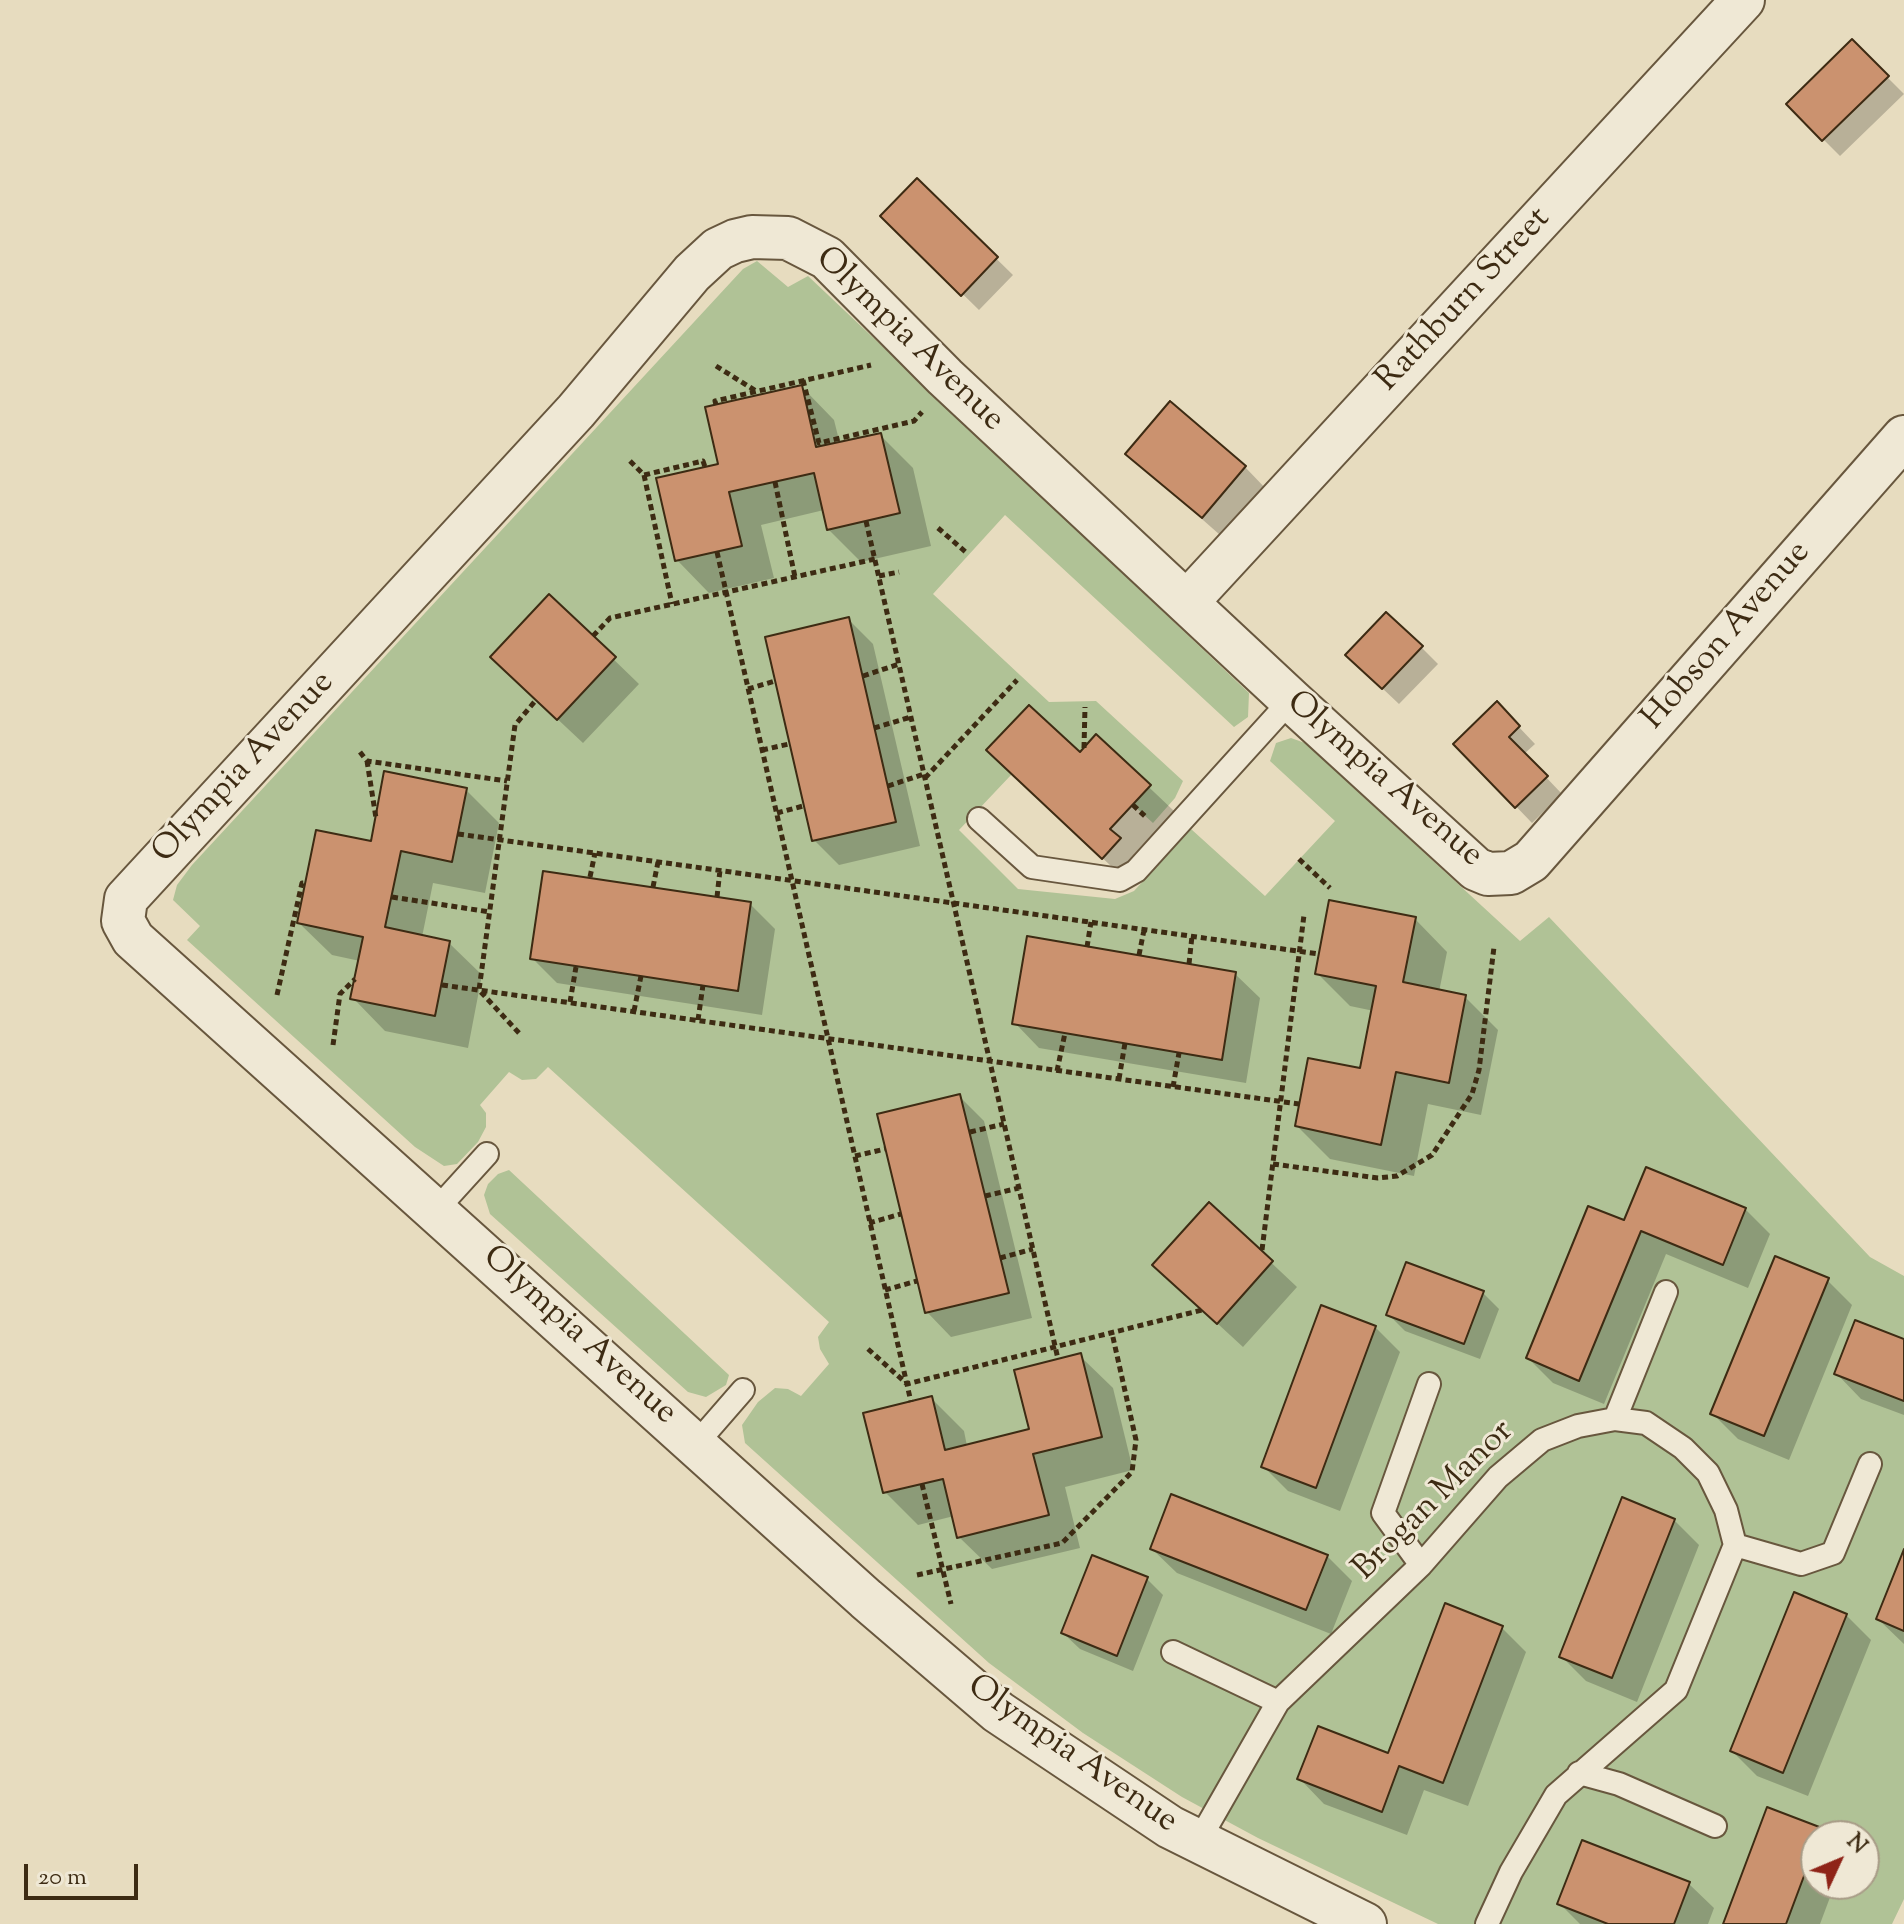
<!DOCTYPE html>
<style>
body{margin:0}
#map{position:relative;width:1904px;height:1924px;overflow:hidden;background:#e7dcbf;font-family:"Sorts Mill Goudy",serif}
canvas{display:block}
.north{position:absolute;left:1800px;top:1820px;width:80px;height:80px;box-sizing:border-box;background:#efe8d5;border:2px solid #a89c87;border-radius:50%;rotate:46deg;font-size:22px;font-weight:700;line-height:32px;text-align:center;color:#3d2b13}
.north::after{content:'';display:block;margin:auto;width:28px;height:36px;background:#8f2418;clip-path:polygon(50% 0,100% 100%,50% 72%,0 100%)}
.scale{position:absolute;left:24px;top:1864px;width:114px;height:36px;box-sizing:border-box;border:4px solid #3d2b13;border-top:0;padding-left:10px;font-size:24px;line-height:28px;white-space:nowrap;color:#3d2b13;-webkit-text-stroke:6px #efe8d5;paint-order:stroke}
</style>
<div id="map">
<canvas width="1904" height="1924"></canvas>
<div class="north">N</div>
<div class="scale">20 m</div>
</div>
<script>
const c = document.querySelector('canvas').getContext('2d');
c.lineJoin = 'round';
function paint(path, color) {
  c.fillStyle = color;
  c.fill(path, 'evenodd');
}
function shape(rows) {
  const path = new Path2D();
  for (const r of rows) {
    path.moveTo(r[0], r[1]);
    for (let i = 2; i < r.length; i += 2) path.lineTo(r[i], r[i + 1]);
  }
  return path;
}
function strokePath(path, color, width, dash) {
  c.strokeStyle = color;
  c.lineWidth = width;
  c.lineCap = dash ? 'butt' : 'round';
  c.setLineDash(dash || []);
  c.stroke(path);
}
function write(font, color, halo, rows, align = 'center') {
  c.font = font + ' "Sorts Mill Goudy",serif';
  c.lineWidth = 6;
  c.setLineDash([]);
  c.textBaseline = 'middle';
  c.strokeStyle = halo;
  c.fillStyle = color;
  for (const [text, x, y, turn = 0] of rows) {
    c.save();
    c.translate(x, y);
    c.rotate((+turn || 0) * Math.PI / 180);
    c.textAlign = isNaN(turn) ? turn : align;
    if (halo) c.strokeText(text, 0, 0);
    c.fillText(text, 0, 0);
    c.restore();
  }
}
paint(shape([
 [757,261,788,287,808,276,1249,693,1248,717,1234,727,1005,515,933,594,1049,702,1096,701,1183,781,1175,798,1153,823,1133,805,1150,785,1096,735,1080,752,1029,705,1012,774,959,830,1018,889,1115,899,1134,891,1191,829,1265,896,1335,821,1270,761,1276,743,1291,738,1305,743,1520,941,1549,917,1870,1257,1904,1276,1904,1899,1892,1924,1438,1924,1258,1838,1182,1797,1083,1733,989,1663,745,1443,742,1425,758,1402,775,1388,788,1389,801,1396,829,1364,820,1349,818,1337,829,1322,548,1067,536,1079,522,1080,509,1072,480,1105,486,1113,486,1127,478,1142,457,1164,444,1166,415,1147,187,940,200,926,173,900,177,885,192,865,743,269],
 [1816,1836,1864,1836,1864,1884,1816,1884],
 [509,1170,729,1375,726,1385,706,1397,688,1392,490,1214,484,1195,488,1184,498,1174]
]), '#b0c296');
paint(shape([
 [1852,42,1904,94,1840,156,1788,104],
 [917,181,1013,275,979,310,883,216],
 [802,387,834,420,840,444,880,435,913,468,931,546,861,562,828,529,824,510,761,525,774,578,709,593,677,560,720,466],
 [1128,454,1245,467,1269,492,1228,542],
 [549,597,639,684,583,743,518,682],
 [848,619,873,644,920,846,839,865,814,840],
 [1421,647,1438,664,1399,704,1364,671],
 [1497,704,1535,744,1524,754,1562,794,1532,823,1456,744],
 [1096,737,1174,811,1134,854,1144,864,1128,882,1014,775,1080,755],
 [466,790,499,823,485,893,433,883,422,937,449,943,482,975,468,1048,385,1031,353,998,360,961,332,955,299,923,372,843],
 [750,904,775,929,762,1015,557,983,532,958],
 [1415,919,1447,952,1439,992,1465,997,1498,1030,1481,1115,1428,1104,1414,1176,1330,1159,1297,1126,1362,1070,1374,1011,1350,1006,1317,973],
 [1235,974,1260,998,1246,1083,1039,1048,1015,1023],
 [959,1096,984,1121,1032,1318,951,1337,927,1312],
 [1210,1205,1297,1287,1243,1347,1180,1289],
 [1745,1209,1770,1234,1748,1288,1666,1254,1604,1404,1553,1383,1528,1358,1625,1223],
 [1827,1280,1852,1305,1789,1460,1738,1439,1713,1414],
 [1483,1293,1499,1309,1480,1359,1405,1331,1388,1314],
 [1375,1327,1400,1352,1340,1511,1288,1491,1263,1466],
 [1904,1341,1904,1415,1861,1399,1837,1374],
 [1080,1356,1113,1388,1133,1470,1065,1487,1080,1548,992,1569,959,1537,954,1516,918,1525,885,1492,931,1398,964,1431,967,1446,1031,1431],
 [1674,1520,1699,1545,1637,1702,1586,1681,1561,1656],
 [1152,1549,1327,1556,1352,1581,1331,1634,1177,1573],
 [1904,1555,1904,1644,1878,1619],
 [1147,1579,1163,1595,1133,1671,1080,1649,1063,1633],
 [1846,1615,1871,1640,1808,1796,1757,1776,1732,1751],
 [1502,1628,1526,1652,1468,1806,1424,1790,1407,1835,1324,1804,1300,1779,1389,1755],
 [1821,1829,1828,1836,1816,1836,1816,1884,1835,1884,1820,1924,1725,1924],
 [1689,1884,1714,1908,1708,1924,1580,1924,1560,1904]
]), '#0003');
const building = shape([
 [1852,39,1889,76,1822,141,1786,104,1852,39],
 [917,178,998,257,961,296,880,216,917,178],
 [802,385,816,447,881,433,900,513,827,530,814,473,729,492,742,546,675,561,656,478,718,464,705,407,802,385],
 [1170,401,1246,466,1202,518,1125,454,1170,401],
 [549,594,616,657,557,720,490,657,549,594],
 [1386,612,1423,646,1382,689,1345,655,1386,612],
 [849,617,896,822,812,841,765,637,849,617],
 [1497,701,1520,726,1509,737,1548,776,1515,808,1453,744,1497,701],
 [1029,705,1080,752,1096,734,1151,785,1110,829,1121,838,1102,859,986,750,1029,705],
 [384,771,467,788,452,862,401,851,385,927,450,941,435,1016,350,999,363,937,297,923,316,830,371,841,384,771],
 [543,871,751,902,738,991,530,959,543,871],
 [1329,900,1416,917,1403,982,1466,995,1449,1083,1396,1072,1381,1145,1295,1126,1308,1058,1360,1068,1376,986,1315,974,1329,900],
 [1027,936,1236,972,1222,1060,1012,1024,1027,936],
 [960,1094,1009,1293,925,1313,877,1114,960,1094],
 [1646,1167,1746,1208,1723,1265,1641,1231,1579,1381,1526,1358,1588,1206,1624,1220,1646,1167],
 [1209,1202,1273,1261,1217,1324,1152,1265,1209,1202],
 [1775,1256,1829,1278,1764,1436,1710,1414,1775,1256],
 [1406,1262,1484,1291,1464,1344,1386,1315,1406,1262],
 [1321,1305,1376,1326,1316,1488,1261,1467,1321,1305],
 [1855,1320,1904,1339,1904,1401,1834,1374,1855,1320],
 [1081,1353,1102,1437,1033,1454,1049,1515,957,1538,943,1479,883,1493,863,1413,932,1396,945,1450,1029,1429,1014,1370,1081,1353],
 [1171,1494,1328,1555,1306,1610,1150,1549,1171,1494],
 [1622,1497,1675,1519,1612,1678,1559,1657,1622,1497],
 [1904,1549,1904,1631,1876,1619,1904,1549],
 [1092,1555,1148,1577,1117,1656,1061,1633,1092,1555],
 [1794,1592,1847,1614,1783,1773,1730,1751,1794,1592],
 [1445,1603,1503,1626,1443,1783,1399,1766,1382,1812,1297,1779,1318,1726,1388,1753,1445,1603],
 [1767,1807,1822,1828,1786,1924,1723,1924,1767,1807],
 [1582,1840,1690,1882,1674,1924,1608,1924,1557,1904,1582,1840]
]);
paint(building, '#cb926f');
strokePath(building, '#3d2b13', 2);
const service = shape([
 [979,819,1032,867,1120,880,1136,871,1291,700],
 [437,1209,487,1154],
 [1615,1419,1666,1292],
 [696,1444,743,1390],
 [1735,1545,1801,1564,1833,1553,1870,1464],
 [1421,1565,1383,1513,1429,1384],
 [1173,1652,1278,1702],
 [1579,1773,1619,1784,1715,1826],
 [1198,1842,1278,1702,1421,1565,1498,1477,1542,1440,1578,1426,1615,1419,1646,1423,1683,1448,1708,1473,1726,1510,1735,1545,1676,1690,1556,1795,1511,1872,1487,1924]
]);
const minor = shape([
 [1187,602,1743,0],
 [1365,1924,1170,1827,998,1712,866,1599,133,939,123,921,126,899,576,411,692,273,718,249,735,241,752,237,788,238,827,258,945,377,1291,700,1476,869,1488,874,1511,873,1531,861,1904,437]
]);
strokePath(service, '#68573e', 26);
strokePath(minor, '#68573e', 46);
strokePath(shape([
 [716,366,756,391],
 [803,380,819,443,914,421,922,412],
 [716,405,715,401,871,365],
 [630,461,644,475,703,461,705,467],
 [644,475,672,604],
 [775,482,795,577],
 [866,521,1058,1359],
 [938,528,968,554],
 [717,552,911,1402],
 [879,576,899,572],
 [593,636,610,618,875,559],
 [863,676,899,664],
 [748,689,775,681],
 [874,728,911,717],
 [1084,748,1085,707],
 [762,750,789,744],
 [360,752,367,761,507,781],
 [367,761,376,818],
 [925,778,1017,680],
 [888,786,924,774],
 [1133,805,1147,818],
 [777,813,803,806],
 [458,834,1319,954],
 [1299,859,1330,888],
 [590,877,595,853],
 [653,887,658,862],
 [392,897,490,912],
 [717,897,720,870],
 [1087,947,1091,922],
 [1139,955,1144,930],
 [1189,964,1192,936],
 [442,985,1299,1104],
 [277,995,302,883,305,883],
 [570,1002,576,967],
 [634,1011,641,976],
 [698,1020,703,985],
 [519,1033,479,990,515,725,536,700],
 [333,1045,340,994,355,979],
 [1057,1071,1065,1033],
 [1119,1079,1125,1043],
 [1173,1087,1179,1053],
 [970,1132,1004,1124],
 [855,1156,885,1149],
 [1273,1164,1378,1178,1397,1176,1432,1155,1472,1094,1479,1070,1494,947],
 [985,1196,1019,1188],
 [869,1223,901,1214],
 [1262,1250,1304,915],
 [1000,1258,1033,1249],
 [885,1290,917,1281],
 [868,1349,907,1384,1202,1310],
 [922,1484,951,1604],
 [917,1575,1062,1543,1132,1472,1136,1440,1112,1333]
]), '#3d2b13', 5, [6, 4]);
strokePath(service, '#efe8d5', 22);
strokePath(minor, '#efe8d5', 42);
write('34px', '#3d2b13', '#efe8d5', [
 ["Rathburn Street",1465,301,-47],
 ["Olympia Avenue",908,341,44],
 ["Hobson Avenue",1728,637,-49],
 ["Olympia Avenue",245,769,-47],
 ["Olympia Avenue",1383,781,41],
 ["Olympia Avenue",578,1337,42],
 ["Brogan Manor",1435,1502,-45],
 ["Olympia Avenue",1071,1756,35]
]);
</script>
